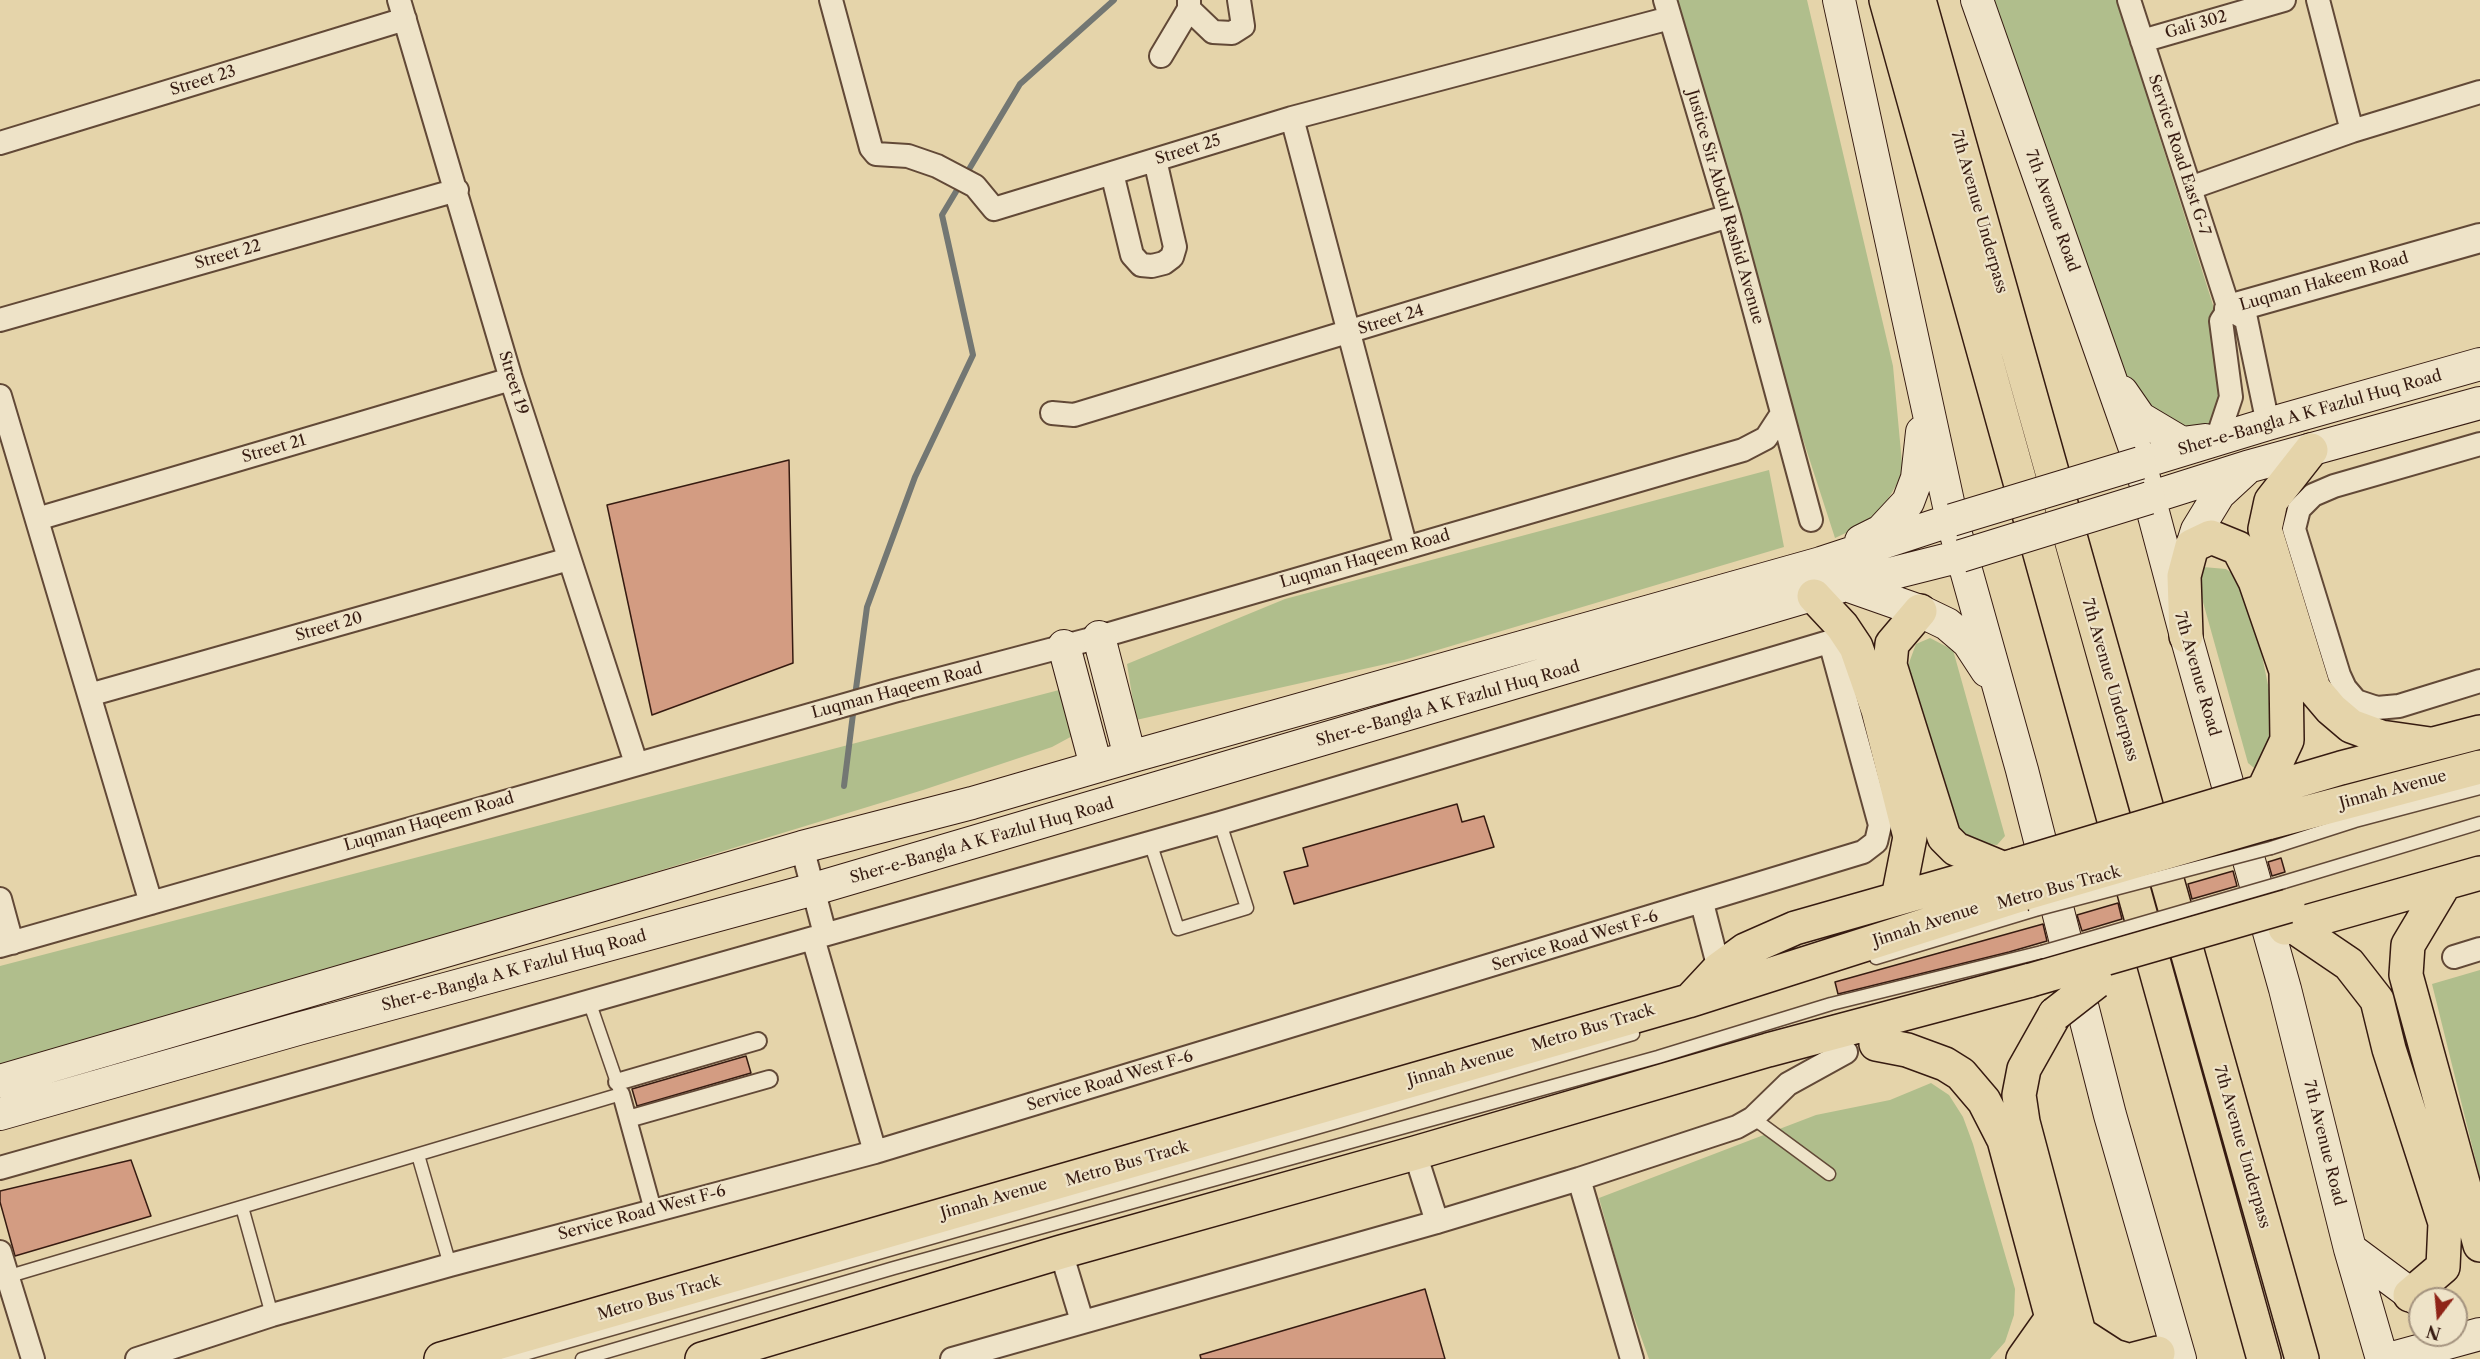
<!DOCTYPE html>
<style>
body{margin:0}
#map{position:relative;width:2480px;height:1359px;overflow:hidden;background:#e5d4aa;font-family:"Libre Caslon Text",serif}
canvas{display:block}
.north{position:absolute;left:2408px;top:1287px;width:60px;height:60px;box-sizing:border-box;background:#eee3c8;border:2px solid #a4937f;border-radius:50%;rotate:196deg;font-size:16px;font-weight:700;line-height:24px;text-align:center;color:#361b11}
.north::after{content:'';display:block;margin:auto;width:21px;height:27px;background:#8f2418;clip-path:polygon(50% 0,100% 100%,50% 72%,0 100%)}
</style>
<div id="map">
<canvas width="2480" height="1359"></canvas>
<div class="north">N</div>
</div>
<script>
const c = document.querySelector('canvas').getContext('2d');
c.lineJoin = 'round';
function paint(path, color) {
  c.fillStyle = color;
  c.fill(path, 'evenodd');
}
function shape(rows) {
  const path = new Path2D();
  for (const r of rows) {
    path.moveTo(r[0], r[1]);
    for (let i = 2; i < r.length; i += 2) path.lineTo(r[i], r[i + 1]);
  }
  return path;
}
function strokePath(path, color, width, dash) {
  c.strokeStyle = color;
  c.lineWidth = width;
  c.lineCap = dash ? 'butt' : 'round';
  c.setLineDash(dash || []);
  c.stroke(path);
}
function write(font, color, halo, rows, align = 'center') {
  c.font = font + ' "Libre Caslon Text",serif';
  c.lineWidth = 4.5;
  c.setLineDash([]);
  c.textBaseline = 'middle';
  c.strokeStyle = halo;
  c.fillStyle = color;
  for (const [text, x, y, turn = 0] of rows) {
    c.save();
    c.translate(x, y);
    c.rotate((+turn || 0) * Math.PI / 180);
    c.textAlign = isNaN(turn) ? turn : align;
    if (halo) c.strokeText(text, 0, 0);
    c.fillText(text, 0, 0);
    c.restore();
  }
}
paint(shape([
 [1666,0,1807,0,1893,366,1903,474,1876,519,1835,538,1716,171],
 [1977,0,2119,0,2156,126,2213,305,2223,364,2222,401,2213,433,2140,418],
 [1769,470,1784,547,1404,660,1136,720,1127,664,1285,599],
 [2203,567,2226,569,2240,579,2250,598,2279,738,2259,772,2248,763,2196,577],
 [1930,638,1953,650,2005,836,1997,845,1975,843,1961,833,1951,814,1906,671,1916,644],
 [1063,689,1076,734,1052,747,923,790,534,909,0,1065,0,966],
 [2480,970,2480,1178,2432,984],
 [1931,1083,1949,1095,1963,1117,1973,1144,2015,1289,2014,1315,2005,1342,1990,1359,1649,1359,1625,1292,1599,1198,1816,1115,1890,1100]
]), '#b0be8c');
strokePath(shape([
 [965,176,1020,84,1114,0],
 [855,696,867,607,915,477,973,355,942,215,960,185],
 [844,786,854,706]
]), '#737773', 6);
const building = shape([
 [789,460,793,663,652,715,607,505,789,460],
 [1457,804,1462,822,1484,816,1494,847,1294,904,1284,872,1308,866,1303,848,1457,804],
 [2281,858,2285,872,2272,876,2268,862,2281,858],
 [2233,871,2237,886,2192,899,2188,884,2233,871],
 [2118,903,2122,919,2082,931,2077,915,2118,903],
 [2043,924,2047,941,2009,952,1838,994,1835,982,2043,924],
 [746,1056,751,1073,637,1106,632,1089,746,1056],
 [131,1160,151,1216,15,1256,0,1202,0,1191,131,1160],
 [1425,1289,1445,1359,1201,1359,1200,1355,1425,1289]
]);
paint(building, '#d39c82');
strokePath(building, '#361b11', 1.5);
const service = shape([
 [1150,842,1178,929,1247,908,1220,823],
 [2271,848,2355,821,2480,788],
 [2284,882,2480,823],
 [1876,958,2035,910],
 [1753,1118,1829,1174],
 [418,1155,450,1265],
 [242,1207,272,1315],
 [3,1278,621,1094,589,1001],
 [507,1359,1337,1122,1633,1034],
 [582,1359,894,1268,1658,1057,1831,1004,2042,952]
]);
const pedestrian = shape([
 [617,1082,758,1041],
 [621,1094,653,1210],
 [628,1119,769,1079]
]);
const minor = shape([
 [399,0,511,379,636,763],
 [831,0,871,148,876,154,908,156,937,166,975,186,994,209,1292,118,1670,18],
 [1665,0,1729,216,1811,520],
 [2129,0,2229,309],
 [2318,0,2352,131],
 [1189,9,1213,32,1232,33,1243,26,1239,0],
 [2142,41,2284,0],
 [1161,56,1189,9,1189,0],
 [1292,118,1406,548],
 [0,143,405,19],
 [1112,173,1132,255,1141,265,1152,266,1164,263,1172,257,1175,247,1155,160],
 [2190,188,2352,131,2480,92],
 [2229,309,2246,319,2268,424],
 [0,320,457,190],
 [0,396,151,903],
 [1052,413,1074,415,1729,216],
 [2217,439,2231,397,2221,321,2229,309],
 [2480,444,2334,486,2313,495,2299,509,2294,529,2339,675,2345,688,2356,701,2377,708,2399,706,2480,681],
 [37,519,511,379],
 [89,695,569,559],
 [802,847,825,934],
 [0,899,12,943],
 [1702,903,1719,969],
 [813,938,875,1152],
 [0,946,894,691,1099,637,1743,450,1766,438,1781,415],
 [2454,957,2480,949],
 [1415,1153,1437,1222],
 [0,1168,1220,823,1832,641],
 [1579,1179,1632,1359],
 [0,1252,33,1359],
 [1061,1252,1082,1321],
 [137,1359,272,1315,450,1265,875,1152,1863,852,1876,842,1880,825,1832,649,1832,641,1842,626],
 [952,1359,1437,1222,1579,1179,1737,1127,1753,1118,1788,1084,1846,1052]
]);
const tertiary = shape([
 [2229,309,2480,238]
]);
const secondary = shape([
 [1839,0,1952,520,2022,770,2110,1115,2180,1359],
 [1977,0,2140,463,2186,636,2285,989,2350,1249,2382,1359],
 [2122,392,2140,418,2182,443,2205,440],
 [2140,463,2268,424,2480,364],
 [2149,498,2247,467,2480,403],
 [1861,541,1881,531,1908,502,1917,478,1922,432],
 [2192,546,2197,530,2219,494,2245,470],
 [1846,585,1920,611,1947,624,1968,642,1987,671],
 [1099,637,1130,757],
 [1064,646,1096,766],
 [0,1081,802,847,972,803,1130,757,1821,563,1952,520],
 [0,1114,298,1029,814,889,1846,585,1961,556],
 [2350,1249,2420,1301],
 [2389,1359,2480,1334]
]);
const primary = shape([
 [1886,0,2264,1359],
 [1919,0,2302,1359],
 [2311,450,2271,501,2265,529,2314,689,2331,709,2351,726,2381,737,2430,744],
 [1814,596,1842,626,1856,647,1878,710,1910,837,1898,898],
 [1920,611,1892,644,1890,665,1944,837,1956,849,2002,868],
 [2186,636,2184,576,2192,546,2211,537,2238,548,2255,581,2286,671,2287,740,2263,791],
 [2253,794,2341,768,2480,732],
 [2267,823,2480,767],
 [2445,883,2408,945,2406,975,2480,1245],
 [2293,926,2349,964,2377,1000,2389,1049,2445,1223,2443,1267,2410,1295],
 [2285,928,2480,873],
 [1692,998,1719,969,1745,950,1795,928,2016,865],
 [2055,1014,2024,1069,2019,1095,2023,1122,2086,1359],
 [1876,1044,1907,1050,1945,1064,1961,1074,1984,1101,2004,1140,2052,1318,2023,1359],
 [2052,1318,2059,1359],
 [2083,1336,2114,1356,2124,1359],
 [441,1359,1688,1001,2023,894],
 [702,1359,1061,1252,1415,1153,1768,1050,2031,980],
 [2135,1359,2158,1353]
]);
strokePath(service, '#624937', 15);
strokePath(pedestrian, '#624937', 20);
strokePath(minor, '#624937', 26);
strokePath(tertiary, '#624937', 32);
strokePath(secondary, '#361b11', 34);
strokePath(primary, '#361b11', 36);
strokePath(service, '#eee3c8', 12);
strokePath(pedestrian, '#eee3c8', 16);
strokePath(minor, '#eee3c8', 22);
strokePath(tertiary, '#eee3c8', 28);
strokePath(secondary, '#eee3c8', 32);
strokePath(primary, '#e5d4aa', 33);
const serviceBridge = shape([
 [2035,910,2271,848],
 [2042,952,2284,882]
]);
const secondaryBridge = shape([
 [1952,520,2140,463],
 [1961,556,2149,498]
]);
const primaryBridge = shape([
 [2016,865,2253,794],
 [2023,894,2267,823],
 [2031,980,2288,906],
 [2055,1014,2096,982]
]);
strokePath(serviceBridge, '#624937', 15, []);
strokePath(secondaryBridge, '#361b11', 34, []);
strokePath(primaryBridge, '#361b11', 36, []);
strokePath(serviceBridge, '#eee3c8', 12);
strokePath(secondaryBridge, '#eee3c8', 32);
strokePath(primaryBridge, '#e5d4aa', 33);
write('16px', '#361b11', '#eee3c8', [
 ["Gali 302",2196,25,-16],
 ["Street 23",203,81,-17],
 ["Street 25",1188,150,-17],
 ["Service Road East G-7",2179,155,72],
 ["Justice Sir Abdul Rashid Avenue",1725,207,74],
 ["7th Avenue Road",2052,211,70],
 ["7th Avenue Underpass",1979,212,74],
 ["Street 22",228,255,-16],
 ["Luqman Hakeem Road",2324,282,-16],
 ["Street 24",1391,320,-17],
 ["Street 19",513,383,73],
 ["Sher-e-Bangla A K Fazlul Huq Road",2310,413,-16],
 ["Street 21",274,449,-16],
 ["Luqman Haqeem Road",1365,559,-16],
 ["Street 20",329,627,-16],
 ["7th Avenue Road",2197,674,74],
 ["7th Avenue Underpass",2110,680,74],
 ["Luqman Haqeem Road",897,691,-15],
 ["Sher-e-Bangla A K Fazlul Huq Road",1448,704,-16],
 ["Jinnah Avenue",2393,790,-15],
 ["Luqman Haqeem Road",429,822,-16],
 ["Sher-e-Bangla A K Fazlul Huq Road",982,841,-16],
 ["Metro Bus Track",2059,888,-15],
 ["Jinnah Avenue",1926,925,-18],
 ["Service Road West F-6",1575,941,-17],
 ["Sher-e-Bangla A K Fazlul Huq Road",514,971,-15],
 ["Metro Bus Track",1593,1028,-17],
 ["Jinnah Avenue",1461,1066,-16],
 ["Service Road West F-6",1110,1081,-17],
 ["7th Avenue Road",2324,1143,76],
 ["7th Avenue Underpass",2242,1147,74],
 ["Metro Bus Track",1127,1164,-16],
 ["Jinnah Avenue",994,1199,-16],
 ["Service Road West F-6",642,1213,-15],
 ["Metro Bus Track",659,1298,-16]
]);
</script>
